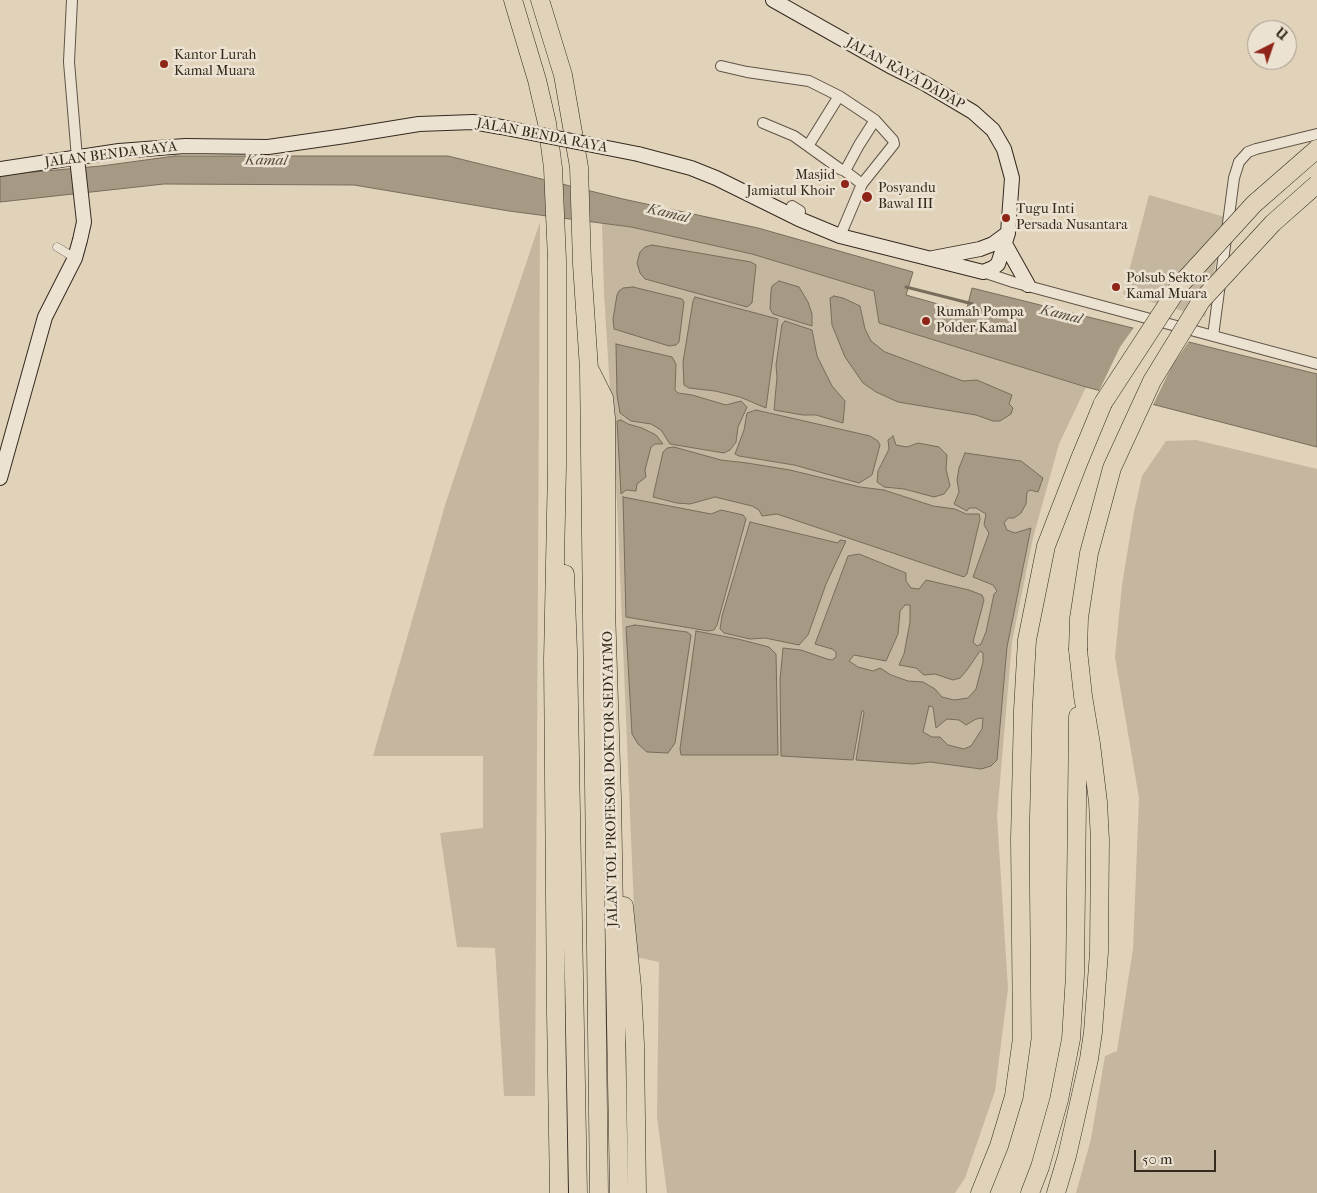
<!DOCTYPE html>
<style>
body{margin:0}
#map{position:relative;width:1317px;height:1193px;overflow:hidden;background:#e1d3ba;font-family:"IM FELL French Canon",serif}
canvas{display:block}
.north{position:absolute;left:1247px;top:20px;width:50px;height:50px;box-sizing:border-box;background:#ece2d2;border:1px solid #a2988a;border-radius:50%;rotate:41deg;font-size:14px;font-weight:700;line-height:20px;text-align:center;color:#342a1e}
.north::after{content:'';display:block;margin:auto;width:18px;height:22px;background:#8f2418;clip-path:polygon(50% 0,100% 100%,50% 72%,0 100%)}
.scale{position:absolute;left:1134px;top:1150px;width:82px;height:22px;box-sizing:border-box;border:2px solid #342a1e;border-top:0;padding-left:6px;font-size:15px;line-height:18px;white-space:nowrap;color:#342a1e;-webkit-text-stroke:4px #ece2d2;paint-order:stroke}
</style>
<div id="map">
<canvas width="1317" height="1193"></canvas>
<div class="north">U</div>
<div class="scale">50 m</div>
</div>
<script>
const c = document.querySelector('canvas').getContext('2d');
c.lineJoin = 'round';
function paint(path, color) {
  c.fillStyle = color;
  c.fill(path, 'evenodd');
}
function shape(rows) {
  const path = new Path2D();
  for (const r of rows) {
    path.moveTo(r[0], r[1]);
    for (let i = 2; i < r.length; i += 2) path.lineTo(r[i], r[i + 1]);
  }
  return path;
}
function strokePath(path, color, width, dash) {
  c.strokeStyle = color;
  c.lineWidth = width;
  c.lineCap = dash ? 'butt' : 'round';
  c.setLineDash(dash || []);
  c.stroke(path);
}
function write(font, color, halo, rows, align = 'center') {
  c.font = font + ' "IM FELL French Canon",serif';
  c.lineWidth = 5;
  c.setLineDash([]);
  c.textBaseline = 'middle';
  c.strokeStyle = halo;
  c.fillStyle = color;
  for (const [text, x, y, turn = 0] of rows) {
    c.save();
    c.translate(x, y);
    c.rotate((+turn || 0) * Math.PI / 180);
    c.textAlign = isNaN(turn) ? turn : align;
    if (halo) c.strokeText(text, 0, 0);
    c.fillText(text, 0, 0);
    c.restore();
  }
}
paint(shape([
 [1149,195,1225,217,1205,317,1123,294],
 [540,222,535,1096,504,1096,495,948,457,947,440,833,483,828,483,756,373,756,446,502],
 [602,223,631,227,752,254,874,291,879,323,1086,387,1059,444,1033,538,1012,642,997,816,1008,989,995,1091,965,1178,955,1193,667,1193,657,1117,659,962,636,957,617,503,604,293],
 [1196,440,1317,469,1317,1193,1076,1193,1091,1139,1105,1056,1117,1051,1133,949,1139,798,1115,657,1122,585,1134,512,1142,476,1166,441]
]), '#c4b69f');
const water = shape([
 [175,156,448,156,623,199,758,228,913,272,906,295,966,312,972,288,1317,374,1317,447,1086,387,879,323,874,291,752,254,631,227,509,211,354,185,164,184,0,202,0,175,101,166,175,156],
 [652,245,751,262,756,265,752,303,747,307,645,279,640,273,637,263,640,252,645,247,652,245],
 [779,281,799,287,808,302,812,314,812,326,773,314,770,309,771,291,772,286,779,281],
 [633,287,682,299,684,302,679,342,676,345,669,346,614,329,613,319,617,295,619,291,623,288,633,287],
 [834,296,843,298,860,306,865,329,871,341,885,352,963,381,977,380,1012,395,1009,404,1013,408,1011,414,1000,421,993,421,976,415,898,402,876,392,863,383,845,357,832,325,830,298,834,296],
 [695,297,778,319,766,408,740,397,715,391,689,388,684,385,683,362,693,301,695,297],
 [785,321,812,330,817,356,832,386,845,401,843,423,816,415,803,415,774,410,777,377,776,365,782,324,785,321],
 [616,344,672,357,676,364,675,390,678,393,692,395,726,405,741,401,747,407,738,427,736,442,730,450,724,453,670,444,661,430,651,424,631,421,620,413,617,395,616,344],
 [756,410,870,436,878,441,880,445,872,475,859,483,794,465,739,456,735,454,744,430,747,413,756,410],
 [621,420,628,424,642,428,656,435,663,444,655,444,651,447,645,470,646,477,637,484,636,491,626,490,621,494,617,421,621,420],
 [893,436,896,445,907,447,918,443,939,447,947,455,946,469,950,486,944,494,934,497,904,489,884,487,877,482,878,471,889,449,888,440,893,436],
 [674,447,721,460,747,463,790,470,860,487,884,490,933,506,955,509,966,514,979,514,980,519,967,574,964,577,777,514,762,516,759,510,752,506,715,497,690,504,677,503,653,497,663,452,667,448,674,447],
 [965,453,1021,461,1043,478,1038,492,1030,490,1027,492,1026,504,1021,513,1014,518,1008,518,1004,523,1007,530,1015,533,1031,528,1007,647,997,760,991,766,981,769,930,762,913,764,856,760,864,712,862,710,853,760,781,756,780,680,783,648,801,650,827,659,832,660,836,657,836,652,832,649,815,644,848,556,859,554,906,573,906,581,911,588,919,589,926,580,969,590,982,595,984,600,973,642,977,646,981,644,986,632,994,594,997,591,993,585,973,577,989,533,984,525,986,514,976,508,969,508,967,511,954,504,959,492,957,480,959,468,965,453],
 [905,605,910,605,910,622,904,654,899,665,916,668,924,675,935,674,953,680,960,678,967,670,980,651,983,653,983,662,976,689,968,698,954,700,942,697,935,689,923,682,908,681,891,675,880,668,873,671,858,667,849,661,854,655,886,661,898,634,900,611,905,605],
 [929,706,933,707,936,728,947,719,959,720,966,725,976,719,983,718,982,729,971,746,964,749,948,745,940,737,932,737,923,732,929,706],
 [623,497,711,514,721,510,743,515,746,519,717,625,714,630,708,631,626,617,623,497],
 [750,522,838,543,840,540,846,541,826,584,808,635,799,645,765,638,750,639,724,633,720,629,722,616,750,522],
 [635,625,687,632,691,635,675,743,668,753,647,752,638,744,632,734,626,627,635,625],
 [696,631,738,639,769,647,776,654,778,755,681,755,680,749,696,631]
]);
paint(water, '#a69a85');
strokePath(water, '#786d5c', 1);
paint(shape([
 [1135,326,1190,340,1172,366,1152,407,1098,393,1120,347]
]), '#e1d3ba');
strokePath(shape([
 [906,287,973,304]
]), '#786d5c', 3);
const pedestrian = shape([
 [57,247,75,258]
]);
const minor = shape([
 [72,0,69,62,77,158],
 [721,66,747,72,809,81,839,96,875,120,893,140,894,144,862,184],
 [763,123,794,136,840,169,845,171,862,184,840,236],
 [808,146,839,96],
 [845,171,859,145,875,120],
 [792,206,800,211,799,219],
 [983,272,1013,282,1317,364],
 [1213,336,1234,178,1239,162,1248,152,1256,149,1317,134]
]);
const secondary = shape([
 [638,154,691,168,716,178,799,219,840,236,983,272,993,268,998,264,1008,233,1012,178,1004,149,993,130,973,112,924,83,890,66,773,0],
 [0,169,119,151,185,146,268,147,345,136,419,124,473,122,501,127],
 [1005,244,1028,285],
 [933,258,980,249,993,244,1008,233],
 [0,478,45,317,75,258,80,240,84,222,77,158]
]);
const motorway = shape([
 [513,0,537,80,547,123,553,168,557,260,557,466,553,660,556,1013,559,1193],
 [540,0,563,75,579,167,582,264,589,369,599,1193],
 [591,372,604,398,606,418,606,608,612,798,619,1193],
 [565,574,568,651,578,1193],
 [624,906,632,987,635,1044,637,1193],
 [980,1193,999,1146,1014,1096,1022,1038,1020,839,1023,710,1027,640,1046,546,1079,461,1103,403],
 [1030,1193,1040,1167,1059,1100,1071,1039,1075,975,1078,716],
 [1056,1193,1067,1156,1089,1059,1093,1032,1099,952,1100,840,1098,802,1091,744,1083,696,1078,650]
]);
strokePath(pedestrian, '#5f5445', 9);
strokePath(minor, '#5f5445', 12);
strokePath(secondary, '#342a1e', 16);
strokePath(motorway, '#342a1e', 19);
strokePath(pedestrian, '#ece2d2', 8);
strokePath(minor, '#ece2d2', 10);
strokePath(secondary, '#ece2d2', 14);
strokePath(motorway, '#e1d3ba', 18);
const secondaryBridge = shape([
 [501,127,638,154]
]);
const motorwayBridge = shape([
 [1103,403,1180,285,1254,204,1317,149],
 [1078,650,1079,618,1089,553,1112,468,1152,381,1201,301,1273,223,1317,184]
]);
strokePath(secondaryBridge, '#342a1e', 16, []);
strokePath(motorwayBridge, '#342a1e', 19, []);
strokePath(secondaryBridge, '#ece2d2', 14);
strokePath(motorwayBridge, '#e1d3ba', 18);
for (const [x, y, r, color] of [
 [164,64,5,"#8f2418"],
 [845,184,5,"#8f2418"],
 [867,197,6,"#8f2418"],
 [1006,218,5,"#8f2418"],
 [1116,287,5,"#8f2418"],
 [926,321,5,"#8f2418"]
]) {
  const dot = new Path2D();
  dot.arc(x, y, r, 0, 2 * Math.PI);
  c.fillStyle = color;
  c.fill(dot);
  strokePath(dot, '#ece2d2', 2);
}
write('14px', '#342a1e', '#ece2d2', [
 ["Kantor Lurah",174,56],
 ["Kamal Muara",174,72],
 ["Masjid",835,176,"right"],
 ["Jamiatul Khoir",835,192,"right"],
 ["Posyandu",878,189],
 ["Bawal III",878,205],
 ["Tugu Inti",1016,210],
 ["Persada Nusantara",1016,226],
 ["Polsub Sektor",1126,279],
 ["Kamal Muara",1126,295],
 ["Rumah Pompa",936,313],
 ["Polder Kamal",936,329]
], 'left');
write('14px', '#342a1e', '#ece2d2', [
 ["JALAN RAYA DADAP",905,74,29],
 ["JALAN BENDA RAYA",542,136,11],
 ["JALAN BENDA RAYA",111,155,-7],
 ["JALAN TOL PROFESOR DOKTOR SEDYATMO",611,779,-91]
]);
write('italic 15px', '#564c3d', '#ece2d2', [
 ["Kamal",266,161,1],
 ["Kamal",668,214,14],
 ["Kamal",1061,315,14]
]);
</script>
